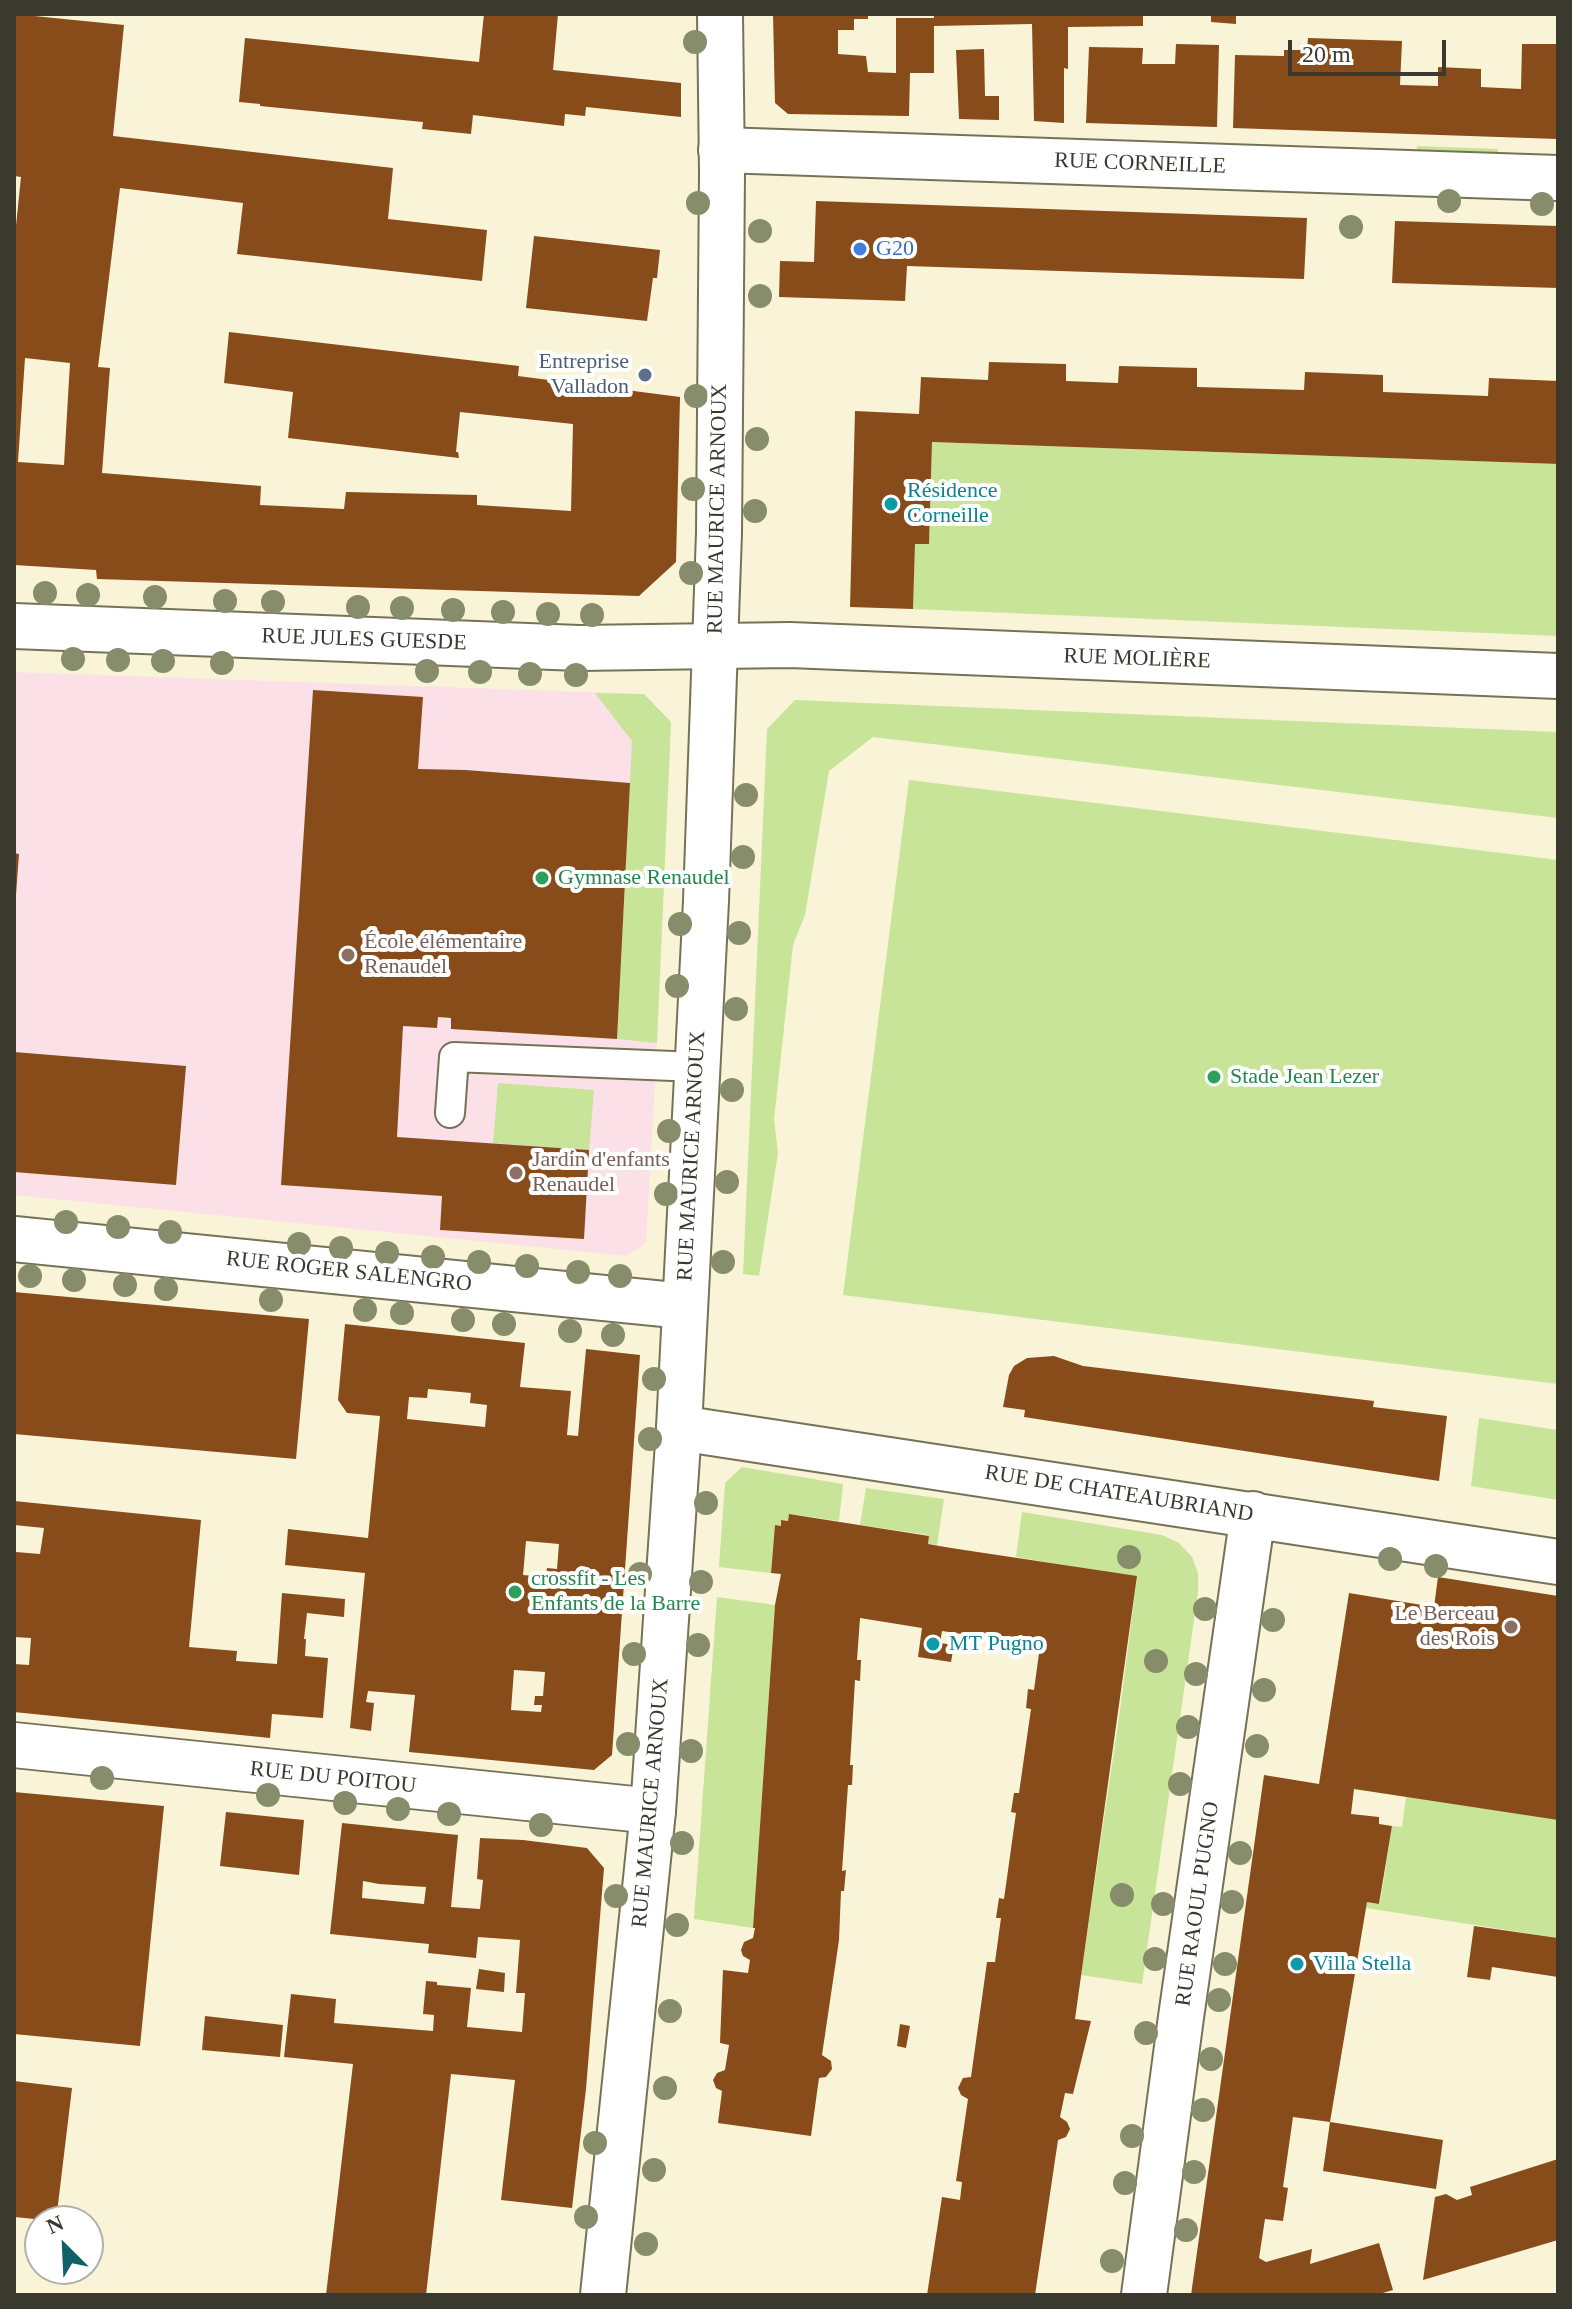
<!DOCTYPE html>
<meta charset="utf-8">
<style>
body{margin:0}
#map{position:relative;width:1572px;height:2309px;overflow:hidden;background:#f9f4d7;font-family:Georgia,serif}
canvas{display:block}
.frame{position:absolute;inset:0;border:16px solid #3b392e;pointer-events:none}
.north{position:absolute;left:24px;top:2205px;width:80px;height:80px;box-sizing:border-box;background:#fff;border:2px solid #b1b0ab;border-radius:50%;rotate:336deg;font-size:22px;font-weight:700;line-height:32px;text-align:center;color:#3b392e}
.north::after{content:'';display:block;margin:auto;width:28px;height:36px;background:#106167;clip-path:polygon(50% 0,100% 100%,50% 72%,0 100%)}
.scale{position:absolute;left:1288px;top:40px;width:158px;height:36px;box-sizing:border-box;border:4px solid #3b392e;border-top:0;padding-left:10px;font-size:24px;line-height:28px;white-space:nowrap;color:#3b392e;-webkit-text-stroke:6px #fff;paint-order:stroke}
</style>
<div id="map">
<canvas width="1572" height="2309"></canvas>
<div class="frame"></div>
<div class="north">N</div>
<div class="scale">20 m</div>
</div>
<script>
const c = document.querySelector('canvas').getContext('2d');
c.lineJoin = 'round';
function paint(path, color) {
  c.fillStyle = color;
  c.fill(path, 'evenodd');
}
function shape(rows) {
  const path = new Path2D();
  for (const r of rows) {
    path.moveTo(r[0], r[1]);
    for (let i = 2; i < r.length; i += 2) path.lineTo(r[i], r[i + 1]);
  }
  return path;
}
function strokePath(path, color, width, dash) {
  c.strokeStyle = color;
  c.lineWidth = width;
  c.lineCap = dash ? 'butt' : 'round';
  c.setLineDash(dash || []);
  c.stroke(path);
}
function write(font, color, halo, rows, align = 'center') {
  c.font = font + ' Georgia,serif';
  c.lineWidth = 8;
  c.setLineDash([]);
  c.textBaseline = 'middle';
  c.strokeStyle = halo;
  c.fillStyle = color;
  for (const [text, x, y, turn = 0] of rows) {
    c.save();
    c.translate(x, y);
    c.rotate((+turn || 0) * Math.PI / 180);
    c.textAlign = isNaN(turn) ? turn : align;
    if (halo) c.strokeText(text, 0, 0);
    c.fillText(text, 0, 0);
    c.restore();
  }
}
paint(shape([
 [14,672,644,694,671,722,656,1065,646,1243,627,1256,14,1195]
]), '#fbe1e7');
paint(shape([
 [1417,146,1498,149,1498,161,1416,157],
 [932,442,1558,464,1558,636,913,609,915,544,929,544],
 [595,693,644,694,671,722,657,1043,617,1039,632,741],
 [795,700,1558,732,1558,818,873,737,829,771,805,915,793,945,774,1120,778,1153,759,1276,743,1274,767,729],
 [909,780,1558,860,1558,1384,843,1295],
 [498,1083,594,1090,589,1150,493,1143],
 [1479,1418,1558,1430,1558,1500,1471,1486],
 [742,1467,843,1484,839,1521,789,1514,788,1521,781,1520,781,1526,775,1525,771,1573,719,1567,725,1483],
 [866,1488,944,1499,937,1545,928,1544,929,1535,860,1525],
 [1022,1512,1162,1535,1179,1543,1192,1557,1198,1573,1198,1592,1142,1984,1081,1975,1120,1710,1137,1577,1016,1557],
 [717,1597,775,1605,753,1928,694,1919],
 [1406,1796,1558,1820,1558,1938,1366,1908,1367,1902,1380,1904,1392,1826,1402,1827]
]), '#c8e498');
paint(shape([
 [14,14,124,25,113,136,393,168,388,219,487,230,482,281,237,254,243,203,120,188,98,367,110,368,102,473,261,486,260,505,344,509,346,492,477,495,477,505,571,511,573,424,460,412,456,452,458,452,459,458,288,438,293,392,224,383,229,332,519,366,518,376,680,397,676,562,639,596,97,579,96,570,14,565,14,245,21,177,14,176],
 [25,358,70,363,64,465,18,462],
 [484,14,558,14,553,70,681,83,681,117,586,107,585,116,565,114,564,126,473,115,471,134,422,129,423,122,260,106,260,104,239,102,245,38,479,62],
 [773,14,868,14,868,19,854,19,854,30,838,30,838,54,866,56,868,72,896,73,896,18,934,18,934,14,1143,14,1143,26,1068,27,1068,69,1064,68,1064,123,1034,121,1032,24,934,26,934,73,910,73,909,116,788,114,775,103],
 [1211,14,1236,14,1236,24,1211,22],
 [1308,38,1402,41,1400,85,1438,86,1438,67,1481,69,1481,87,1521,89,1522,44,1558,44,1558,139,1233,128,1235,55,1284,56,1284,50,1307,50],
 [1176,44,1219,45,1217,127,1086,123,1089,47,1143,48,1142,64,1175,64],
 [984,49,985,96,999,96,999,120,959,119,956,50],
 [816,201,1307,218,1304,279,907,266,905,301,779,297,780,261,814,262],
 [1395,221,1558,226,1558,288,1392,283],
 [534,236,660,250,657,278,653,278,647,321,526,308],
 [989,362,1066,364,1066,381,1118,383,1119,366,1197,368,1197,387,1304,390,1305,372,1383,375,1383,392,1488,396,1489,378,1558,381,1558,464,932,442,929,544,915,544,913,609,850,607,855,411,919,414,921,377,988,380],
 [313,690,423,697,418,769,466,770,630,783,617,1039,451,1029,451,1018,438,1017,437,1028,403,1026,397,1137,589,1150,584,1239,440,1230,442,1196,281,1185],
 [14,853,19,854,16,895,14,895],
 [14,1052,186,1066,176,1185,14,1172],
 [14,1292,309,1319,296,1459,14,1434],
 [345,1324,525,1343,520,1387,571,1391,567,1435,578,1436,586,1349,640,1355,612,1755,594,1770,409,1752,415,1695,368,1691,366,1702,374,1703,371,1731,350,1728,365,1573,285,1565,288,1529,368,1538,380,1416,347,1413,338,1400],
 [428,1389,471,1393,470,1403,487,1405,485,1427,407,1419,409,1397,427,1398],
 [526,1541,559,1544,557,1569,547,1568,546,1577,523,1575],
 [514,1670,545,1672,543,1696,535,1696,534,1705,542,1705,541,1712,511,1710],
 [1054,1356,1083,1366,1374,1401,1373,1407,1447,1416,1439,1481,1024,1417,1025,1410,1003,1407,1009,1375,1014,1366,1027,1358],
 [14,1501,201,1520,189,1647,237,1651,236,1661,277,1664,282,1593,345,1599,344,1617,307,1613,304,1639,306,1639,305,1656,328,1658,323,1718,272,1714,270,1738,14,1712,14,1664,29,1665,31,1638,14,1637,16,1552,40,1554,44,1528,14,1525],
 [789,1514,929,1536,928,1544,951,1548,1137,1576,1075,2019,1091,2021,1073,2094,1065,2093,1060,2117,1067,2122,1070,2129,1066,2137,1058,2140,1035,2295,927,2295,942,2197,960,2200,962,2182,956,2181,968,2099,961,2095,958,2088,963,2078,971,2077,987,1962,995,1962,1001,1918,996,1918,999,1898,1004,1899,1016,1813,1011,1812,1014,1793,1019,1793,1031,1709,1026,1708,1028,1689,1034,1690,1040,1646,942,1631,940,1643,954,1645,951,1662,918,1657,922,1628,860,1618,857,1660,861,1660,860,1681,855,1680,850,1765,853,1765,852,1785,848,1785,842,1871,846,1870,844,1891,841,1891,839,1940,822,2055,831,2061,832,2069,826,2077,819,2078,811,2136,718,2123,722,2091,716,2088,713,2080,717,2073,725,2070,729,2045,720,2043,723,1970,748,1973,750,1960,743,1956,741,1950,744,1942,753,1938,755,1928,753,1928,771,1664,775,1605,781,1574,771,1573,775,1525,781,1526,781,1520,788,1521],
 [1438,1577,1558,1596,1558,1820,1354,1789,1351,1814,1379,1817,1379,1824,1392,1826,1379,1904,1367,1902,1330,2122,1443,2140,1436,2189,1323,2171,1330,2122,1293,2117,1283,2187,1288,2188,1283,2221,1265,2219,1259,2258,1266,2262,1312,2249,1310,2264,1379,2243,1393,2290,1376,2295,1191,2295,1264,1775,1319,1784,1349,1593,1434,1607],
 [14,1792,164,1806,140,2046,14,2034],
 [226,1812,304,1820,299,1875,220,1866],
 [342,1823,458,1835,451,1907,480,1909,483,1880,477,1879,480,1838,523,1840,587,1848,604,1868,586,2089,572,2208,501,2200,515,2080,451,2074,426,2295,326,2295,353,2064,284,2057,291,1994,336,1999,334,2023,433,2031,434,2015,423,2014,426,1981,437,1982,437,1985,471,1988,467,2027,522,2032,525,1993,516,1993,520,1940,478,1937,476,1958,428,1953,429,1944,330,1934],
 [363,1881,379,1884,426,1887,424,1904,362,1898],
 [1474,1926,1558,1938,1558,1977,1492,1967,1490,1980,1467,1977],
 [479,1969,505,1973,504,1992,476,1989],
 [205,2016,283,2025,280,2057,202,2050],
 [900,2024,910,2026,906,2048,897,2046],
 [14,2081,72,2088,56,2221,14,2217],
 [1558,2159,1558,2240,1423,2280,1435,2197,1446,2194,1457,2200,1472,2195,1470,2187]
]), '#874c19');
const lane = shape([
 [450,1113,454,1057,697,1067]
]);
const street = shape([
 [721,150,1558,178],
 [14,626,579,648,790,645,1558,676],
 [14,1239,684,1306],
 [679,1428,1558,1562],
 [14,1745,653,1811],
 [1144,2295,1181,2017,1253,1514]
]);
const secondary = shape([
 [603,2295,653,1811,679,1428,706,901,719,533,722,172,720,14]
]);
strokePath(lane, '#767258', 32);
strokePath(street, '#767258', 48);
strokePath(secondary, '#767258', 48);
strokePath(lane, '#fff', 28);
strokePath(street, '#fff', 44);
strokePath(secondary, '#fff', 44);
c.fillStyle = '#878c6a';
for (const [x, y] of [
 [695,42],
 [1449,201],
 [698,203],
 [1542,204],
 [1351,227],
 [760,231],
 [760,296],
 [696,396],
 [757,439],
 [693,489],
 [755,511],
 [691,573],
 [45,593],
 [88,595],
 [155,597],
 [225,601],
 [273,602],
 [358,607],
 [402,608],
 [453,610],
 [503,612],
 [548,614],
 [592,615],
 [73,659],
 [118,660],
 [163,661],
 [222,663],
 [427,671],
 [480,672],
 [530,674],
 [576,675],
 [746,795],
 [743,857],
 [680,924],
 [739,933],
 [677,986],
 [736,1009],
 [732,1090],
 [669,1131],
 [727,1182],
 [666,1194],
 [66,1222],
 [118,1227],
 [170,1232],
 [299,1244],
 [341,1248],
 [387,1253],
 [433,1257],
 [479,1262],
 [723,1262],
 [527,1266],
 [578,1272],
 [30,1276],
 [620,1276],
 [74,1280],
 [125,1285],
 [166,1289],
 [271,1300],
 [365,1310],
 [402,1313],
 [463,1320],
 [504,1324],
 [570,1331],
 [613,1335],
 [654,1379],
 [650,1439],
 [706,1503],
 [1129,1557],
 [1390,1559],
 [1436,1566],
 [640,1574],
 [701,1582],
 [1205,1609],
 [1273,1620],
 [698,1645],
 [634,1654],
 [1156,1661],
 [1196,1674],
 [1264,1690],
 [1188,1727],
 [628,1744],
 [1257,1746],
 [691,1751],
 [102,1778],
 [1180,1784],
 [268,1795],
 [345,1803],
 [398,1809],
 [449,1814],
 [541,1825],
 [682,1843],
 [1240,1853],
 [1122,1895],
 [616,1896],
 [1232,1902],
 [1163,1904],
 [677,1925],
 [1155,1959],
 [1225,1964],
 [1219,2000],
 [670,2011],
 [1146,2033],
 [1211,2059],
 [665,2088],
 [1203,2110],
 [1132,2136],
 [595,2143],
 [654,2170],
 [1194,2172],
 [1125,2183],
 [586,2217],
 [1186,2230],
 [646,2244],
 [1112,2261]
]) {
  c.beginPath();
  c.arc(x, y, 12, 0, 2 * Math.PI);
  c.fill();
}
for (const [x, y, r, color] of [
 [860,249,8,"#3f7fe0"],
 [645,375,8,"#5c6f8a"],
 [891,504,8,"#0f9aa8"],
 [542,878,8,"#2e9e5b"],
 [348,955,8,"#8d6e63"],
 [1214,1077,8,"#2e9e5b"],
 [516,1173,8,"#8d6e63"],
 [515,1592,8,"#2e9e5b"],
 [1511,1627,8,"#8d6e63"],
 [933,1644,8,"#0f9aa8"],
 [1297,1964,8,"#0f9aa8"]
]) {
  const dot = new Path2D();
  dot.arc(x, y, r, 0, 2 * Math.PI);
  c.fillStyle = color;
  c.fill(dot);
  strokePath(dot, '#fff', 3);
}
write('22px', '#3b392e', '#fff', [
 ["RUE CORNEILLE",1140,164,2],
 ["RUE MAURICE ARNOUX",718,509,-89],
 ["RUE JULES GUESDE",364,640,2],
 ["RUE MOLIÈRE",1137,659,2],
 ["RUE MAURICE ARNOUX",692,1156,-87],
 ["RUE ROGER SALENGRO",349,1272,6],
 ["RUE DE CHATEAUBRIAND",1119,1494,9],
 ["RUE DU POITOU",333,1778,6],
 ["RUE MAURICE ARNOUX",651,1803,-85],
 ["RUE RAOUL PUGNO",1198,1904,-82]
]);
write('22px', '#366cbe', '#fff', [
 ["G20",876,249]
], 'left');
write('22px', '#4e5e75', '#fff', [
 ["Entreprise",629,362],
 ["Valladon",629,387]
], 'right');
write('22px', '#0d838f', '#fff', [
 ["Résidence",907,491],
 ["Corneille",907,516],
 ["MT Pugno",949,1644],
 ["Villa Stella",1313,1964]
], 'left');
write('22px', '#27864d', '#fff', [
 ["Gymnase Renaudel",558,878],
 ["Stade Jean Lezer",1230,1077],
 ["crossfit - Les",531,1579],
 ["Enfants de la Barre",531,1604]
], 'left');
write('22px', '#785e54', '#fff', [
 ["École élémentaire",364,942],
 ["Renaudel",364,967],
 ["Jardin d'enfants",532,1160],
 ["Renaudel",532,1185],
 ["Le Berceau",1495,1614,"right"],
 ["des Rois",1495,1639,"right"]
], 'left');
</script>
